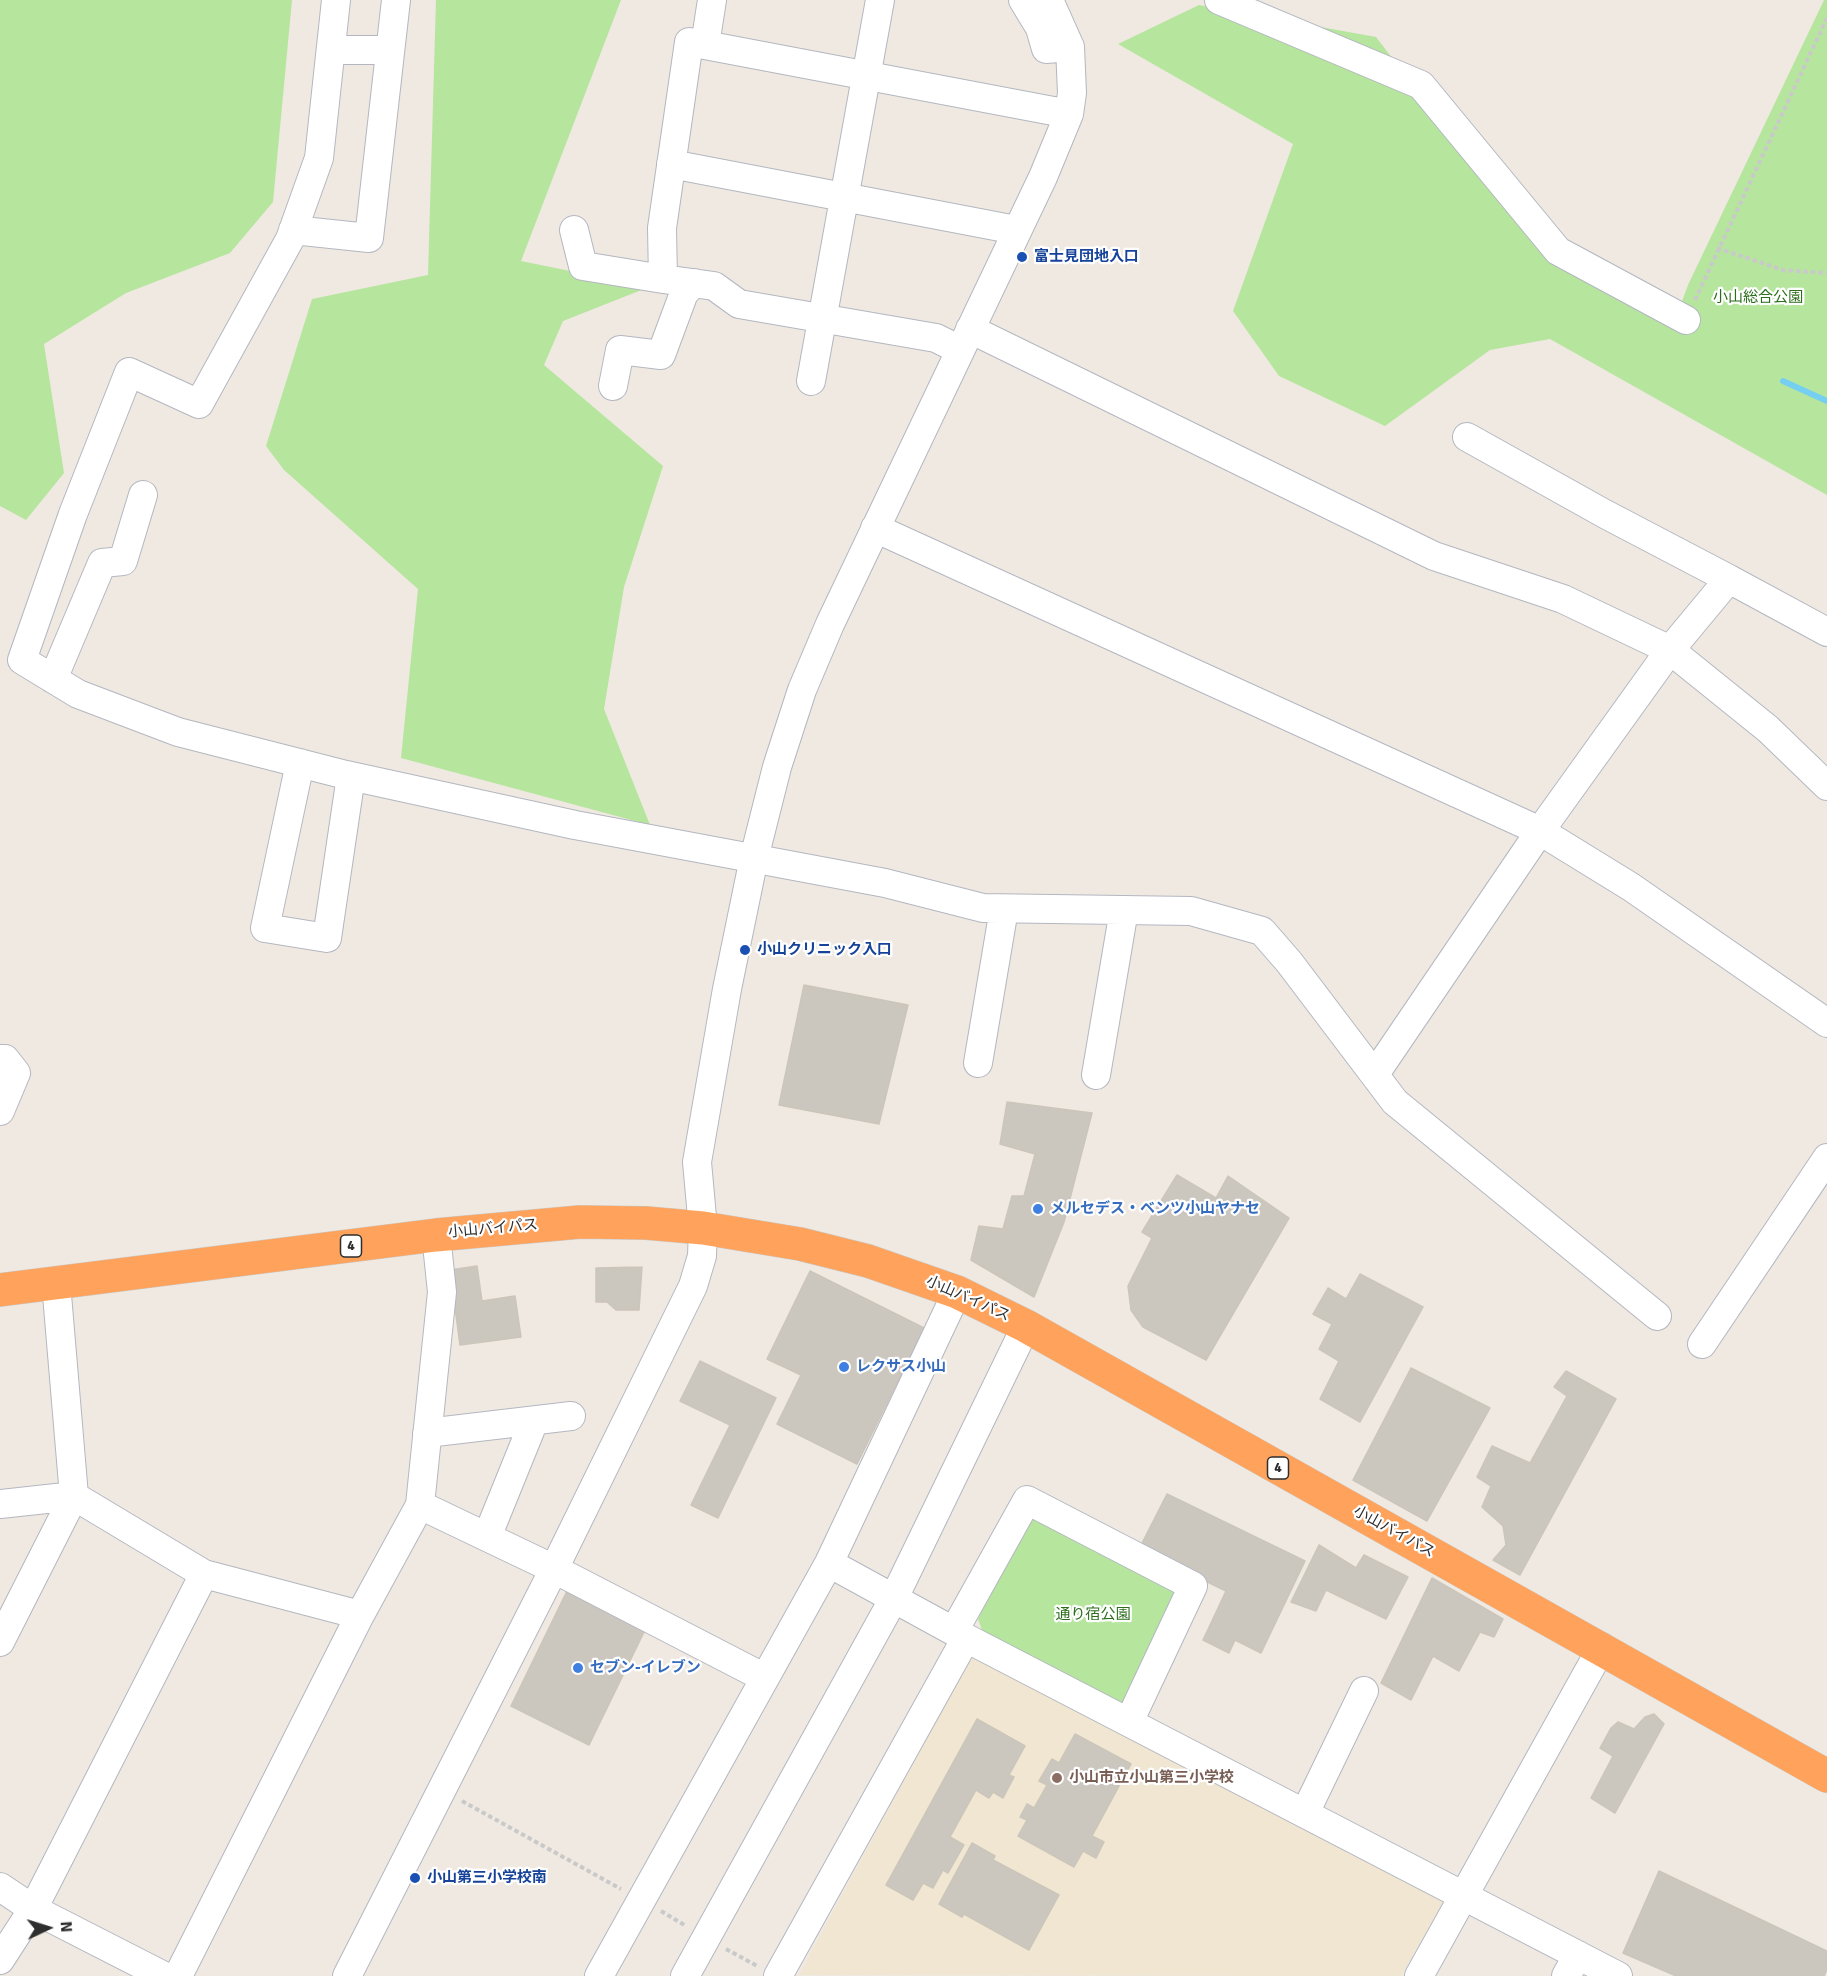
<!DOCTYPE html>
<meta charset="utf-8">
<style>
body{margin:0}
#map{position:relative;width:1827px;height:1976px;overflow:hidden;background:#efe9e1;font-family:Signika,sans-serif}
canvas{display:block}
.north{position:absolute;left:18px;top:1898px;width:60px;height:60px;-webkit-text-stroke:4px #fff;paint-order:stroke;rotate:86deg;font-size:16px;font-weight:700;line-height:24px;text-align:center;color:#2e2e2e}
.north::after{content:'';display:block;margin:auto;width:21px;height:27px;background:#2e2e2e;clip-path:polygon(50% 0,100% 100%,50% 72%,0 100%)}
</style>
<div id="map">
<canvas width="1827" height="1976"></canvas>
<div class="north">N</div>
</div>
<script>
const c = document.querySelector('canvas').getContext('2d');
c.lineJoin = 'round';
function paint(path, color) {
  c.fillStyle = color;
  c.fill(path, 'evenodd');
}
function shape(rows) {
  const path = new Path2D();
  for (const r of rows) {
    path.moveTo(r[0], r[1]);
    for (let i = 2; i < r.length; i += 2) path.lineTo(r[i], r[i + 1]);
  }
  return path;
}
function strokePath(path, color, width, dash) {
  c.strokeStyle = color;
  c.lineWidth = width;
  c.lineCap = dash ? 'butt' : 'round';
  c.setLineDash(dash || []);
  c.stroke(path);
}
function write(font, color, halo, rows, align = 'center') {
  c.font = font + ' Signika,"Noto Sans JP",sans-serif';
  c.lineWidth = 4.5;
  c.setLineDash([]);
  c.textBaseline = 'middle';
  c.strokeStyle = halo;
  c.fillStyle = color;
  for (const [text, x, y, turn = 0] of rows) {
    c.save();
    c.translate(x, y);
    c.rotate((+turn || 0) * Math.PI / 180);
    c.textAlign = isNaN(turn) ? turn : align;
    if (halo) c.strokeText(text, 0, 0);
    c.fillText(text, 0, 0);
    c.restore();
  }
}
paint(shape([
 [972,1655,1443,1902,1401,1976,799,1975]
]), '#f0e6d1');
paint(shape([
 [0,0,292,0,273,202,230,253,126,293,44,344,64,473,26,520,0,506],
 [436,0,621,0,521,261,649,287,563,321,544,365,663,466,624,587,604,709,650,825,401,758,418,589,284,470,266,446,312,299,428,275],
 [1824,0,1827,0,1827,495,1550,339,1490,350,1385,426,1279,376,1233,311,1293,144,1118,44,1199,5,1376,37,1473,163,1558,266,1677,315,1688,285],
 [1037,1514,1180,1584,1135,1698,1119,1706,983,1633,978,1619,1026,1519]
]), '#b6e59e');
strokePath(shape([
 [1783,381,1827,401]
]), '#75cff0', 6);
const building = shape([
 [804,985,908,1005,879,1124,779,1105,804,985],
 [1007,1102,1092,1113,1064,1222,1034,1297,971,1260,979,1226,1003,1229,1012,1196,1024,1196,1035,1154,1000,1144,1007,1102],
 [1177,1175,1216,1198,1228,1176,1289,1218,1206,1360,1143,1327,1131,1310,1128,1286,1152,1238,1142,1232,1177,1175],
 [477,1266,482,1301,515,1296,521,1337,460,1345,450,1270,477,1266],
 [642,1267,639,1310,616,1310,607,1302,596,1302,596,1268,642,1267],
 [810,1271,924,1328,857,1464,777,1424,801,1375,767,1359,810,1271],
 [1360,1274,1423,1307,1360,1422,1320,1399,1339,1361,1319,1349,1332,1324,1313,1314,1328,1288,1346,1299,1360,1274],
 [700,1361,776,1398,718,1518,691,1505,730,1425,680,1401,700,1361],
 [1411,1368,1490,1408,1427,1521,1353,1480,1411,1368],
 [1566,1371,1616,1399,1520,1575,1493,1560,1506,1545,1503,1526,1482,1507,1491,1486,1477,1477,1492,1446,1530,1463,1567,1396,1554,1387,1566,1371],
 [1167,1494,1305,1561,1261,1653,1235,1640,1229,1653,1203,1640,1226,1591,1139,1549,1167,1494],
 [1319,1545,1356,1568,1364,1555,1408,1577,1386,1619,1326,1590,1316,1611,1291,1602,1319,1545],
 [1432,1578,1503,1619,1494,1637,1480,1632,1459,1671,1433,1656,1411,1700,1381,1683,1432,1578],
 [567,1591,645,1630,589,1745,511,1706,567,1591],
 [1654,1714,1664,1724,1615,1813,1591,1798,1613,1756,1600,1748,1611,1728,1618,1722,1634,1729,1645,1717,1654,1714],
 [977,1719,1025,1746,1009,1775,1014,1777,1003,1798,993,1792,989,1798,976,1790,950,1837,964,1845,948,1873,943,1870,933,1888,923,1883,913,1900,886,1885,977,1719],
 [1075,1734,1131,1764,1092,1836,1104,1842,1096,1858,1083,1851,1074,1867,1018,1836,1027,1820,1020,1817,1027,1804,1034,1808,1047,1785,1039,1781,1052,1759,1059,1763,1075,1734],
 [972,1843,995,1856,993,1860,1059,1895,1029,1950,964,1914,962,1917,939,1904,972,1843],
 [1659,1871,1827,1951,1827,1969,1824,1976,1676,1976,1623,1953,1659,1871]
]);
paint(building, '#cbc7bf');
strokePath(building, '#cbc5ba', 1.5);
const minor = shape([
 [336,0,319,158,290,239,199,404,129,372,73,514,22,660,78,694,178,732,346,775,575,825,885,883,983,908,1191,911,1262,931,1289,962,1395,1102,1657,1316],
 [1023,0,1040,28,1046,49,1070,47],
 [1219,0,1421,85,1558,251,1686,320],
 [705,45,712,0],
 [331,50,390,50],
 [671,164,1016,230],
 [293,230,369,238,396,0],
 [574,230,583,266,663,279],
 [970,329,1434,556,1563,599,1670,650,1768,729,1827,786],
 [960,350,936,338,739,304,714,286,663,279,662,228,689,42,1069,114],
 [811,381,880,0],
 [613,386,620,350,661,355,684,293,694,283],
 [1467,437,1605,514,1729,579],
 [875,528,1540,831,1631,887,1827,1023],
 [53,679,102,563,123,561,143,495],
 [300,763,265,928,327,938,351,776],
 [0,1059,5,1059,16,1073,0,1111],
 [978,1063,1004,909],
 [1375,1074,1540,831,1670,650,1729,579,1827,632],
 [1096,1075,1124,910],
 [1702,1344,1827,1158],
 [427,1433,571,1416],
 [0,1504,74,1496,204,1574,360,1615],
 [420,1505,554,1569,763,1677],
 [487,1537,534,1421],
 [829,1563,966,1638,1618,1976],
 [954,1631,1027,1500,1193,1586,1129,1722],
 [0,1642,74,1496,56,1283],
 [1305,1813,1364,1691],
 [0,1887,33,1909,164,1976],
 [0,1960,33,1909,204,1574],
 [178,1976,360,1615,420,1505,442,1292,436,1235],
 [347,1976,554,1569,693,1286,702,1256,703,1228,697,1162,727,989,754,858,777,767,802,690,830,624,1043,177,1069,114,1072,93,1070,47,1049,0],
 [599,1976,829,1563,957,1292],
 [685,1976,894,1598,1026,1326],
 [778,1976,966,1638],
 [1419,1976,1602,1647],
 [1566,1976,1578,1955]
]);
const highway = shape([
 [0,1290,436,1235,580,1222,646,1223,703,1228,800,1244,868,1261,957,1292,1026,1326,1827,1776]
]);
strokePath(minor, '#b4b7c1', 30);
strokePath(highway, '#c9c9c9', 34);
strokePath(shape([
 [1717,248,1783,270,1827,273],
 [1695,300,1827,18],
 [462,1801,621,1889],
 [661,1911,686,1926],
 [726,1949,759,1967]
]), '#c9c9c9', 4, [4.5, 3]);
strokePath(minor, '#fff', 28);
strokePath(highway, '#ffa35c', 33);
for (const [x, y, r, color] of [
 [1022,257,6,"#1a4fb4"],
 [745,950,6,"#1a4fb4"],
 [1038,1209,6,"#3f7fe0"],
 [844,1367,6,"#3f7fe0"],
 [578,1668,6,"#3f7fe0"],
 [1057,1778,6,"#8d6e63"],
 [415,1878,6,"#1a4fb4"]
]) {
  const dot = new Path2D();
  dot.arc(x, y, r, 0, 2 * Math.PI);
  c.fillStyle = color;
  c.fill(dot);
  strokePath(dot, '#fff', 2);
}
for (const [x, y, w] of [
 [351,1246,21],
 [1278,1468,21]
]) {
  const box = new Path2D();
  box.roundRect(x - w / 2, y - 11, w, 22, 4.5);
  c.fillStyle = '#fff';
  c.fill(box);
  strokePath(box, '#2e2e2e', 1.5);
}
write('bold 14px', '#2e2e2e', null, [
 ["4",351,1246],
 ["4",1278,1468]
]);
write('bold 15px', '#164399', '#fff', [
 ["富士見団地入口",1034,257],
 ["小山クリニック入口",757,950],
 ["小山第三小学校南",427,1878]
], 'left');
write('15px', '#2c6e1b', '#fff', [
 ["小山総合公園",1758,298],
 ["通り宿公園",1093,1615]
]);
write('bold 15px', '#366cbe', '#fff', [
 ["メルセデス・ベンツ小山ヤナセ",1050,1209],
 ["レクサス小山",856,1367],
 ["セブン-イレブン",590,1668]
], 'left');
write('15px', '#2e2e2e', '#fff', [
 ["小山バイパス",493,1229,-5],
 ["小山バイパス",968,1299,24],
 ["小山バイパス",1394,1532,29]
]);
write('bold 15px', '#785e54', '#fff', [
 ["小山市立小山第三小学校",1069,1778]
], 'left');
</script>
